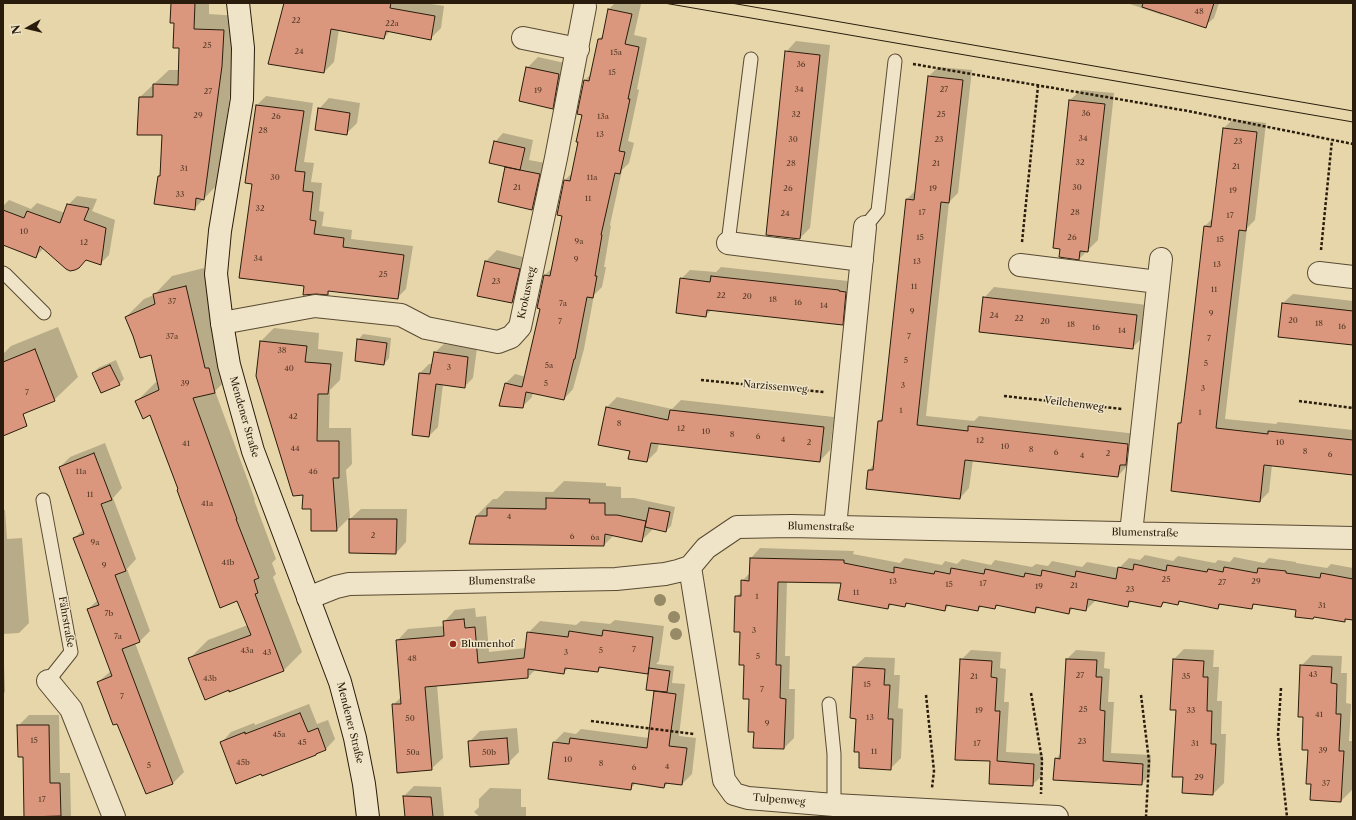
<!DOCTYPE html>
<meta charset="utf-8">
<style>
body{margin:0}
#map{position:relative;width:1356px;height:820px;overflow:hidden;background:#e7d6a9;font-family:"Libre Caslon Text",serif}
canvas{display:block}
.frame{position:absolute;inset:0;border:4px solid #291c0c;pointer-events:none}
.north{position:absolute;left:8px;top:8px;width:40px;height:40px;-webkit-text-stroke:3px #efe4c7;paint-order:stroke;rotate:262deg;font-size:11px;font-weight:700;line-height:16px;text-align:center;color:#291c0c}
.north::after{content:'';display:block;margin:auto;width:14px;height:18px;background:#291c0c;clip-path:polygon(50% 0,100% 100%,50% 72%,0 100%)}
</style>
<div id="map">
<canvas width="1356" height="820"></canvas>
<div class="frame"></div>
<div class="north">N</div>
</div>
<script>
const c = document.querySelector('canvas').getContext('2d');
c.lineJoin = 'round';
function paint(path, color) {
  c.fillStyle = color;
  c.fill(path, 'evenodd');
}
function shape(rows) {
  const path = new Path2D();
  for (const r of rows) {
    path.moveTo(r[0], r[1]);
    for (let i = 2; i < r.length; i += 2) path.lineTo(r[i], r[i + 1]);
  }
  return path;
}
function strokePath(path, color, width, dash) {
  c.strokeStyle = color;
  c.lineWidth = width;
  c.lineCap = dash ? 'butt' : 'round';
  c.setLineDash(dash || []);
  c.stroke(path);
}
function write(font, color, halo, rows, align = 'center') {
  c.font = font + ' "Libre Caslon Text",serif';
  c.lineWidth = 3;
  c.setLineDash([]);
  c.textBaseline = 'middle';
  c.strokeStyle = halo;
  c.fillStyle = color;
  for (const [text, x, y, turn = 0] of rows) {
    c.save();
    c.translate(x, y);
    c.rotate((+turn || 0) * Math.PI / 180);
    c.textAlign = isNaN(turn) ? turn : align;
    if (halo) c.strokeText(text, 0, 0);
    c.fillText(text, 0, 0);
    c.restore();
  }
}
paint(shape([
 [172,3,209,3,209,14,238,16,236,51,218,184,194,209,159,176,161,175,163,134,140,97,169,70,179,70,180,47],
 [285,3,425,3,444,6,441,28,431,38,390,31,384,38,339,29,334,62,324,72],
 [615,3,634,3,641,4,634,35,647,38,637,89,639,90,628,141,634,143,629,163,622,170,610,225,611,226,604,267,606,267,602,287,594,295,584,349,573,389,564,399,533,392,532,397,522,407,505,384,515,374,526,377,541,308,538,308,545,275,552,268,564,216,558,214,565,180,573,172,583,114,578,113,585,80,592,73,599,39,603,35,609,9],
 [1127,3,1219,3,1214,18,1205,26,1164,13,1162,15],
 [796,41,830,45,810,228,800,238,786,52],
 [538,57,569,64,563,97,552,108,527,68],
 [938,67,972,70,958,193,949,202,926,416,974,421,979,416,1137,434,1127,466,1118,476,973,460,969,488,960,498,869,470,874,464,879,421,883,417,907,199,916,190,929,76],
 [1081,90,1114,93,1098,240,1079,259,1070,100],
 [266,96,313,103,304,162,314,163,311,182,322,183,319,211,324,212,322,226,352,230,351,239,413,246,406,289,397,298,331,290,327,294,305,286,253,183,246,182,257,105],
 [329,98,360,103,357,123,346,134,319,109],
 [1233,119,1266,123,1255,220,1247,228,1225,419,1276,424,1278,422,1353,430,1353,474,1272,465,1269,492,1260,501,1179,424,1182,421,1205,226,1213,218,1224,128],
 [503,133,533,140,529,160,550,164,542,198,532,209,506,168,508,166,495,142],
 [77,196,97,199,92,211,115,220,109,255,100,264,87,259,44,248,36,256,3,244,3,206,9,200,31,209,37,203,65,213,68,205],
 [497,250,530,259,523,292,512,302,479,295,486,261],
 [721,267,848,281,847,282,855,283,852,315,842,324,712,310,706,315,681,279,690,270,716,272],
 [204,268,223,351,233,374,215,391,255,500,254,500,276,559,272,563,276,574,273,577,302,652,284,670,229,689,190,658,208,640,248,625,238,600,151,414,137,401,155,383,158,381,152,353,134,336,126,317,144,299,154,295,172,276],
 [994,287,1147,305,1143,337,1132,348,984,298],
 [1293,294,1353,301,1353,344,1283,303],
 [58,327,78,377,54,400,3,406,3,354,11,346],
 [274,328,319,333,318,349,343,352,340,380,330,390,329,428,351,428,352,464,346,470,350,517,337,530,312,530,312,508,304,494,257,376,261,341],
 [363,334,391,338,389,358,384,364,358,340],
 [444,344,477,348,473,378,464,387,443,384,438,427,429,436,420,373,429,364,432,364,434,353],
 [116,360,124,379,119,384,93,373,98,368],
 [617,397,672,409,681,400,834,417,830,450,820,461,659,443,657,451,647,461,631,451,599,444,607,407],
 [105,443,122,488,113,498,136,559,127,569,150,631,140,641,135,643,184,772,173,783,147,793,118,722,98,682,111,671,88,609,98,600,74,538,83,530,60,467,70,457],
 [564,481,606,483,606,486,621,487,621,498,634,498,675,507,671,526,666,531,654,528,641,541,614,535,604,545,476,516,493,499,497,499,505,491,553,492],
 [361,509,407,509,406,542,396,553,350,519],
 [3,510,5,510,7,539,22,538,29,623,19,633,3,634,5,692,3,694],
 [760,548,854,551,853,554,900,563,905,558,942,565,945,561,957,564,962,559,991,565,995,560,1032,567,1036,564,1048,566,1052,561,1082,567,1087,562,1119,568,1129,558,1140,560,1145,555,1173,561,1178,556,1215,563,1218,560,1230,562,1234,557,1264,563,1269,558,1296,562,1296,563,1327,568,1331,564,1353,568,1353,619,1347,618,1344,621,1297,609,1256,603,1251,608,1222,603,1218,608,1181,601,1178,604,1166,601,1161,606,1132,601,1127,606,1096,600,1086,610,1073,608,1069,613,1039,607,1035,612,998,605,995,608,982,606,978,610,949,605,945,610,908,603,905,606,893,603,888,608,843,582,787,581,785,656,790,656,789,689,795,689,794,738,784,748,755,731,736,597,742,591,742,581,750,573,751,558],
 [475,608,476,617,486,616,489,652,526,648,528,633,540,621,576,625,581,621,610,624,615,620,664,626,659,661,656,664,674,666,672,683,685,684,679,736,696,738,692,774,682,784,669,782,664,787,636,783,630,789,554,742,564,732,576,734,581,729,649,738,655,692,657,690,650,671,648,673,603,666,598,671,569,668,564,672,536,669,528,677,437,685,443,758,431,769,393,705,402,696,397,641,408,629,444,626,444,622,455,610],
 [1184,649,1214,650,1213,667,1219,667,1217,701,1222,701,1221,734,1226,734,1224,783,1213,794,1183,792,1184,776,1177,710,1174,659],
 [971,650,1001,652,1000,668,1006,669,1004,702,1009,702,1006,752,1043,754,1042,776,1032,785,991,761,961,660],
 [1076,650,1105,652,1104,668,1110,669,1108,702,1114,702,1111,753,1151,755,1150,775,1141,784,1056,759,1061,753,1067,659],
 [1312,655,1342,656,1341,673,1347,673,1346,703,1351,704,1349,741,1353,741,1353,765,1352,790,1341,801,1312,784,1304,716,1301,666],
 [865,657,895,658,894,675,900,675,898,708,903,709,901,758,890,769,857,718,854,667],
 [309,704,317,724,328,720,335,739,326,749,318,752,316,754,222,742,231,732,254,723,255,725],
 [29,715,59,715,60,773,70,773,71,816,70,817,35,817,18,726],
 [517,728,519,752,508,763,469,742,480,731],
 [414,786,441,787,444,817,406,817,404,796],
 [490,788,521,789,521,807,526,807,526,817,480,817,474,812,479,807,479,799]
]), '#0003');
const building = shape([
 [171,3,195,3,194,29,224,30,222,66,204,200,196,198,195,210,154,204,158,176,160,176,162,135,137,135,139,97,153,97,153,84,178,85,179,48,173,48,174,23,170,23,171,3],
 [284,3,391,3,390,8,435,16,431,40,386,31,384,39,331,29,324,73,268,64,284,3],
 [1143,3,1214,3,1206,28,1142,7,1143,3],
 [608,9,632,14,625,44,639,47,628,99,630,99,619,151,625,152,620,174,615,173,601,235,602,235,595,276,597,276,593,298,587,297,575,359,574,359,564,400,526,392,523,408,499,406,505,383,522,387,540,309,537,308,544,275,550,276,562,216,557,215,564,180,570,181,578,142,576,142,582,115,577,114,584,80,589,81,598,39,602,39,608,9],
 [785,51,820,55,800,239,766,235,785,51],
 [526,67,559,74,553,109,519,101,526,67],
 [928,76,963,80,949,203,941,202,917,425,968,431,968,426,1128,444,1126,465,1120,465,1118,477,965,460,960,499,866,489,868,470,873,470,878,421,882,421,906,199,914,200,928,76],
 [1069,100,1105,104,1088,252,1080,251,1079,260,1059,257,1060,249,1053,248,1069,100],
 [256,105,304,111,295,171,305,172,303,191,313,192,310,220,316,221,314,234,344,238,343,247,404,255,398,299,328,291,328,295,316,294,303,295,304,286,239,278,252,184,245,183,256,105],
 [318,108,350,113,347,135,315,130,318,108],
 [1223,128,1257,132,1246,231,1239,230,1216,428,1268,434,1268,431,1353,440,1353,475,1264,465,1260,502,1171,491,1178,423,1181,423,1187,374,1204,226,1211,227,1223,128],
 [494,141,525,148,520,170,489,163,494,141],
 [505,167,540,174,532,210,498,202,505,167],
 [67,204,89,208,84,220,106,228,101,265,86,260,79,268,75,270,70,271,66,269,40,246,36,258,3,245,3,210,24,218,27,211,60,223,67,204],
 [485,261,520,269,512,303,477,296,485,261],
 [711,276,839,290,839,291,846,292,843,325,707,310,706,317,676,313,680,278,710,282,711,276],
 [186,286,205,368,209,368,215,393,193,398,237,519,236,519,259,578,254,580,258,593,255,594,284,671,229,692,229,690,205,700,188,658,251,635,237,601,220,608,177,490,178,489,150,415,143,419,135,401,159,390,151,355,140,358,133,336,125,317,155,304,153,294,186,286],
 [983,297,1137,315,1133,349,979,332,983,297],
 [1282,303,1353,311,1353,345,1278,337,1282,303],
 [357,339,387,343,384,365,355,361,357,339],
 [260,341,307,346,305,362,331,364,328,394,318,394,317,441,339,441,339,478,333,478,337,531,311,531,311,509,302,509,303,495,293,496,256,376,260,341],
 [35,349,55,401,23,414,27,426,3,436,3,362,35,349],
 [434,352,468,357,465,388,436,384,429,437,412,435,419,373,430,374,434,352],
 [110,365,120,385,101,393,92,373,110,365],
 [606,407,668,420,670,410,824,427,820,462,651,443,647,462,628,459,630,451,598,445,606,407],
 [94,453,112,500,101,504,126,571,115,575,140,642,122,649,173,784,146,794,117,724,113,725,97,682,112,676,87,609,99,605,73,538,84,534,59,467,94,453],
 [546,498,590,499,589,503,605,503,605,515,617,515,646,521,642,542,605,534,604,546,469,544,476,516,487,516,487,508,546,509,546,498],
 [649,508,670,512,666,532,645,527,649,508],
 [349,519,397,519,396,554,349,553,349,519],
 [750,558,844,560,844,563,894,573,894,567,934,574,935,571,950,574,951,568,984,574,985,569,1024,577,1025,573,1041,576,1042,570,1075,577,1076,571,1116,579,1118,567,1133,570,1134,564,1166,571,1167,565,1207,572,1208,569,1223,572,1224,567,1257,573,1258,568,1286,571,1286,573,1320,578,1321,573,1353,579,1353,620,1345,619,1345,622,1314,617,1313,619,1295,617,1296,610,1253,604,1252,609,1219,604,1218,609,1179,601,1178,605,1163,602,1161,607,1129,601,1128,607,1088,599,1086,611,1070,608,1069,614,1036,607,1035,613,996,605,995,609,979,606,978,611,946,605,945,611,906,603,905,607,889,604,888,609,838,600,841,583,778,582,776,665,781,665,780,698,786,699,784,749,753,748,754,732,748,732,749,699,743,699,744,665,739,665,740,632,734,632,735,596,741,596,741,580,749,581,750,558],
 [464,619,465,628,475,627,478,663,524,658,527,632,568,637,569,631,602,636,603,630,653,637,648,674,599,667,598,672,565,668,564,674,528,669,528,678,425,687,432,770,397,773,392,704,401,704,396,640,444,636,443,621,464,619],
 [960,659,992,661,991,677,997,678,995,711,1000,711,997,761,1034,764,1033,786,989,784,990,761,955,760,960,659],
 [1066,659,1097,660,1096,677,1102,677,1100,710,1105,711,1103,761,1143,764,1142,785,1053,780,1055,758,1060,759,1066,659],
 [1173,659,1204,661,1203,677,1208,677,1207,711,1212,711,1211,744,1216,744,1213,795,1182,793,1183,777,1172,777,1176,710,1170,710,1173,659],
 [1300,665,1332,667,1331,683,1337,684,1336,714,1341,714,1339,751,1344,751,1341,802,1310,800,1311,784,1306,784,1308,750,1302,750,1303,717,1298,717,1300,665],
 [853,667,885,669,884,685,890,685,888,719,893,719,891,770,859,768,859,752,854,752,856,719,850,718,853,667],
 [649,668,670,671,667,692,646,690,649,668],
 [654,691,676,694,669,746,687,748,682,785,665,783,664,788,632,783,631,790,548,779,553,742,569,744,570,738,647,748,654,691],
 [300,713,308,732,318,728,326,750,316,754,316,755,262,776,261,774,236,784,220,742,245,732,245,734,300,713],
 [17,725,49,725,50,783,60,783,61,816,24,817,23,757,18,757,17,725],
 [507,738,509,764,470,767,468,741,507,738],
 [403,796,431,797,433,817,405,817,403,796]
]);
paint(building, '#db977d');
strokePath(building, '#291c0c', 1);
const lane = shape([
 [865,227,878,211,895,61],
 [728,243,751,59],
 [3,273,6,275,44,313],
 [43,500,71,652,48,681],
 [829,704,834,754,834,805]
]);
const street = shape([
 [523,38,578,49],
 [728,243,862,260],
 [1020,265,1158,282],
 [1319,273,1353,277],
 [222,323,315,306,401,315,426,328,498,342,511,337,520,327,556,158,585,7],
 [835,527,865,227],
 [1131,533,1161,259],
 [690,567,724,780,734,794,748,798,834,805,1057,817],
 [308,598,336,587,349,584,616,579,665,574,678,571,690,567,706,548,737,527,791,526,1353,538],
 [48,681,71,709,114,817]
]);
const secondary = shape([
 [238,3,243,48,242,99,220,231,216,274,222,323,229,365,253,451,340,682,355,738,364,784,368,817]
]);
strokePath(lane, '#584a33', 15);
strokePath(street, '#584a33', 24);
strokePath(secondary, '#291c0c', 24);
strokePath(shape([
 [913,64,1188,111,1353,144],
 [1022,242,1038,86],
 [1321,250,1332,140],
 [701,380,824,392],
 [1004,396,1122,409],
 [1299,401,1353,408],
 [1281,688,1278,735,1287,817],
 [1031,693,1042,760,1041,794],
 [926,695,934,771,932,788],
 [1141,695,1149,761,1146,817],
 [591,721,694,734]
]), '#291c0c', 2.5, [3, 2]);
strokePath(lane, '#efe4c7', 13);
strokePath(street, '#efe4c7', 22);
strokePath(secondary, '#efe4c7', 22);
strokePath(shape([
 [664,3,1353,122],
 [731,3,1353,111]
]), '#291c0c', 1);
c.fillStyle = '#968a67';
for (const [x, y] of [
 [660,600],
 [674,617],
 [676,634]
]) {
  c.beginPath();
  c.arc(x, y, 6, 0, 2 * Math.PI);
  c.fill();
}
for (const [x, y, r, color] of [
 [453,644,4,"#8f2418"]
]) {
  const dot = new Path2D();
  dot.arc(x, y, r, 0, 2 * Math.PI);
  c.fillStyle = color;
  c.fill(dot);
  strokePath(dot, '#efe4c7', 1.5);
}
write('8px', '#563b28', null, [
 ["48",1199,12],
 ["22",296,21],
 ["22a",392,24],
 ["25",207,46],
 ["24",299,52],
 ["15a",616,53],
 ["36",801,65],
 ["15",612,73],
 ["34",799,90],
 ["27",944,90],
 ["19",538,91],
 ["27",208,92],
 ["36",1086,114],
 ["32",796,115],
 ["25",941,115],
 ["29",198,116],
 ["26",276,117],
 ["13a",603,117],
 ["28",263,131],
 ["13",600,135],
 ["34",1083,139],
 ["30",793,140],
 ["23",939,140],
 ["23",1238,142],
 ["32",1080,163],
 ["28",791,164],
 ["21",936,164],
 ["21",1236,167],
 ["31",184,169],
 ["30",275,178],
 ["11a",592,178],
 ["21",517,188],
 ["30",1077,188],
 ["26",788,189],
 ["19",933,189],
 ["19",1233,191],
 ["33",180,195],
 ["11",588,199],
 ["32",260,209],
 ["17",922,213],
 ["28",1075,213],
 ["24",785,214],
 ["17",1230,216],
 ["10",24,232],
 ["15",920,238],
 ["26",1072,238],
 ["15",1220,240],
 ["9a",579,242],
 ["12",84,243],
 ["34",258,259],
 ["9",576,260],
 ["13",917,262],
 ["13",1217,265],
 ["25",383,275],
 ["23",496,282],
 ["11",914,287],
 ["11",1214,290],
 ["22",721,296],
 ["20",747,297],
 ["18",773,300],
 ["37",172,302],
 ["16",798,303],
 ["7a",563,304],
 ["14",824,306],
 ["9",912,312],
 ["9",1211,314],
 ["24",994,316],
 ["22",1019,319],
 ["20",1293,321],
 ["7",560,322],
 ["20",1045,322],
 ["18",1319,324],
 ["18",1071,325],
 ["16",1342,327],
 ["16",1096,328],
 ["14",1122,331],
 ["37a",172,337],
 ["7",909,337],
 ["7",1209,339],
 ["38",282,351],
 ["5",906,361],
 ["5",1206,364],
 ["5a",549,366],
 ["3",449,368],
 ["40",289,369],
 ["39",185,384],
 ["5",546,384],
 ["3",903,386],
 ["3",1203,389],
 ["7",27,393],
 ["1",901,411],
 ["1",1200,413],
 ["42",293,417],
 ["8",619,424],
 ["12",681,429],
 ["10",706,432],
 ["8",732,435],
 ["6",758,437],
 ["4",783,440],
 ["12",980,441],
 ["2",809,443],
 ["10",1280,443],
 ["41",186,444],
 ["10",1005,447],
 ["44",295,449],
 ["8",1031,450],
 ["8",1305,452],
 ["6",1056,453],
 ["2",1108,454],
 ["6",1330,455],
 ["4",1082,456],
 ["11a",81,472],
 ["46",313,472],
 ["11",90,495],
 ["41a",207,504],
 ["4",509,517],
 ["2",373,536],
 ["6",572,537],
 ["6a",595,538],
 ["9a",95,543],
 ["41b",228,563],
 ["9",104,566],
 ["25",1166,580],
 ["13",893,582],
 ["29",1256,582],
 ["27",1222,583],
 ["17",983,584],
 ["15",949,585],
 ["21",1074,586],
 ["19",1039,587],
 ["23",1130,590],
 ["11",856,593],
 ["1",757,597],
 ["31",1322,606],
 ["7b",109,614],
 ["3",754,631],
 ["7a",118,637],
 ["7",634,650],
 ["43a",247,651],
 ["5",601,651],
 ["43",267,653],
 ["3",566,653],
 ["5",758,657],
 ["48",412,659],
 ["43",1313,675],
 ["27",1080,676],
 ["21",974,677],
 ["35",1186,677],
 ["43b",210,679],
 ["15",867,685],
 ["7",762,690],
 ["7",122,697],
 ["25",1083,710],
 ["19",979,711],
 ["33",1191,711],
 ["41",1319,715],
 ["13",870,718],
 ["50",410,719],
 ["9",767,724],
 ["45a",279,735],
 ["15",34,741],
 ["23",1082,742],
 ["45",302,743],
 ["17",977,744],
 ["31",1195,744],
 ["39",1323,751],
 ["11",874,752],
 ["50a",413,753],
 ["50b",489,753],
 ["10",568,760],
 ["45b",243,763],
 ["8",601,764],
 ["5",149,766],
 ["4",667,767],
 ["6",634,768],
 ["29",1199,778],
 ["37",1326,784],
 ["17",42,800]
]);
write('10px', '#291c0c', '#efe4c7', [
 ["Krokusweg",527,293,-78],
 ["Narzissenweg",775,387,5],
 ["Veilchenweg",1074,404,7],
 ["Mendener Straße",244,417,74],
 ["Blumenstraße",821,527,1],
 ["Blumenstraße",1145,533,1],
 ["Blumenstraße",502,581,-1],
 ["Fährstraße",66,622,80],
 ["Mendener Straße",350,723,76],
 ["Tulpenweg",779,800,5]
]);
write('10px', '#291c0c', '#efe4c7', [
 ["Blumenhof",461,644]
], 'left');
</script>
